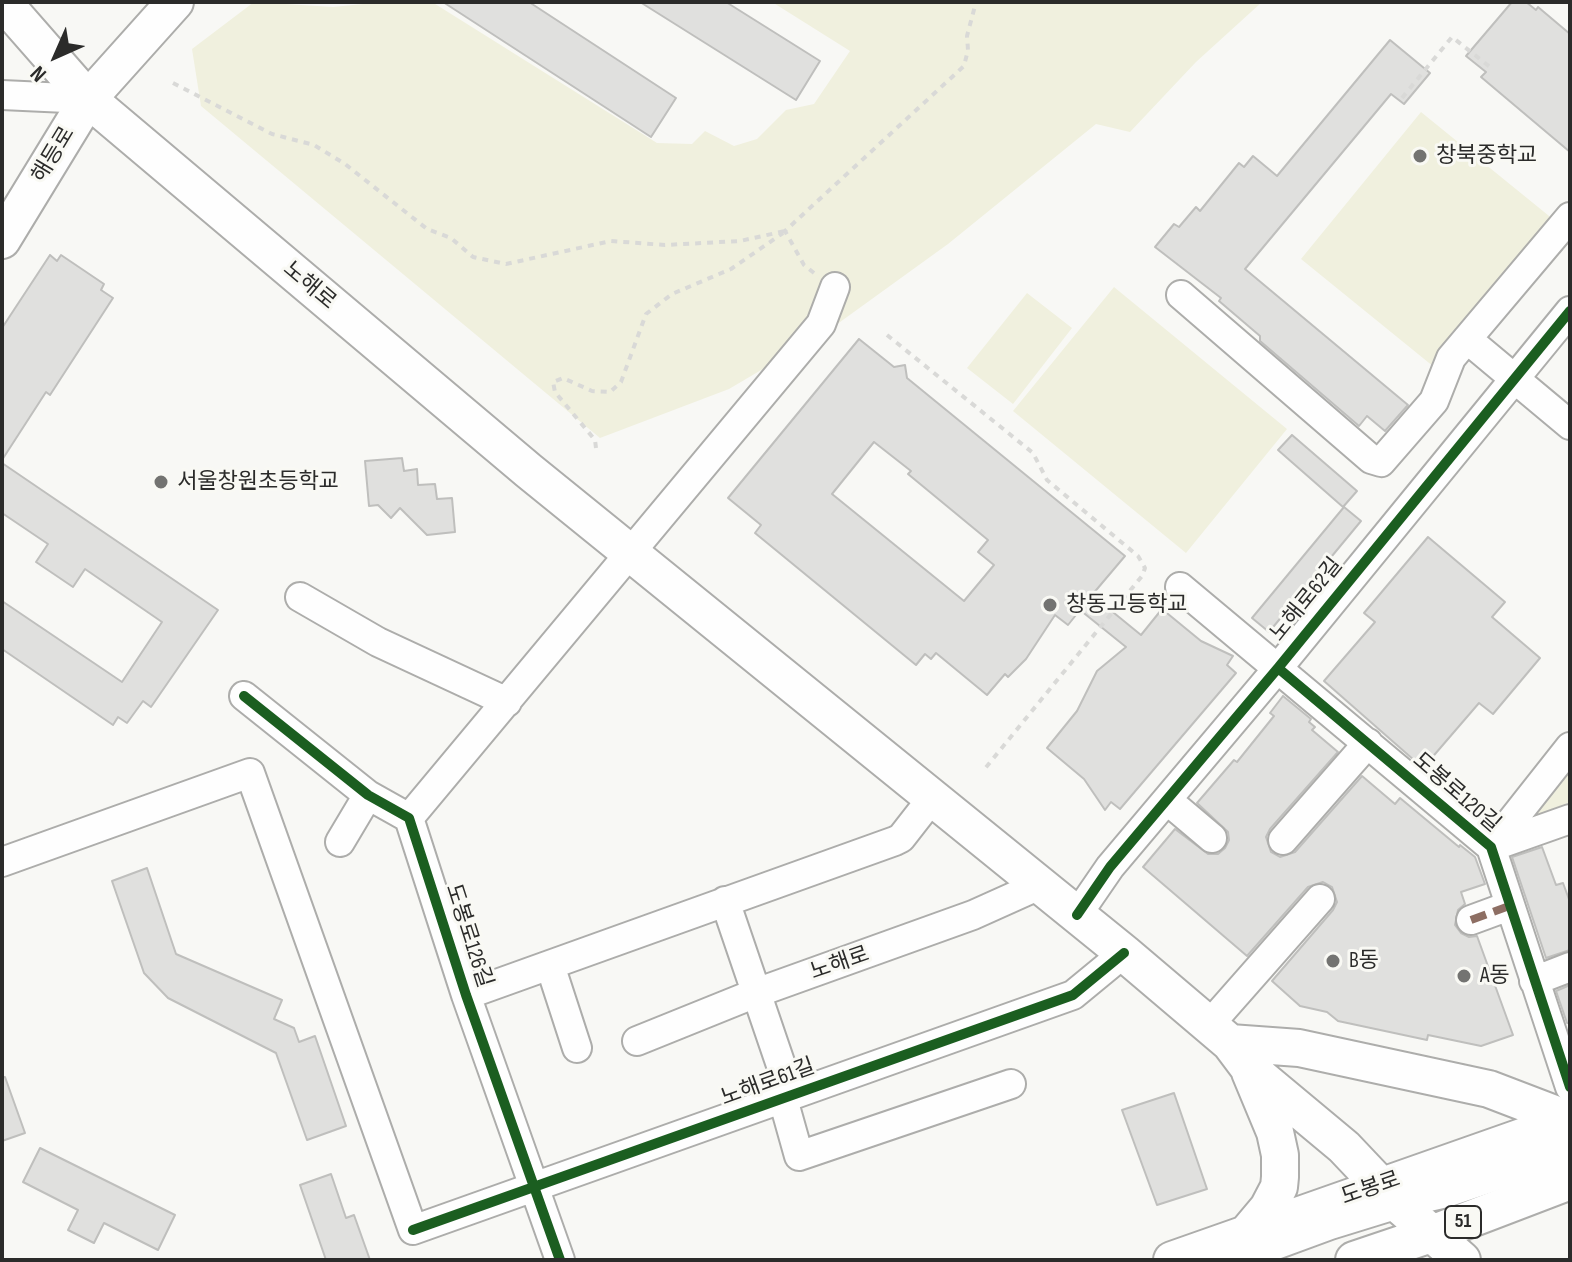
<!DOCTYPE html>
<meta charset="utf-8">
<style>
body{margin:0}
#map{position:relative;width:1572px;height:1262px;overflow:hidden;background:#f8f8f5;font-family:"Sofia Sans Condensed",sans-serif}
canvas{display:block}
.frame{position:absolute;inset:0;border:4px solid #2b2b2a;pointer-events:none}
.north{position:absolute;left:16px;top:16px;width:80px;height:80px;-webkit-text-stroke:6px #f9f9f4;paint-order:stroke;rotate:225deg;font-size:22px;font-weight:700;line-height:32px;text-align:center;color:#2b2b2a}
.north::after{content:'';display:block;margin:auto;width:28px;height:36px;background:#2b2b2a;clip-path:polygon(50% 0,100% 100%,50% 72%,0 100%)}
</style>
<div id="map">
<canvas width="1572" height="1262"></canvas>
<div class="frame"></div>
<div class="north">N</div>
</div>
<script>
const c = document.querySelector('canvas').getContext('2d');
c.lineJoin = 'round';
function paint(path, color) {
  c.fillStyle = color;
  c.fill(path, 'evenodd');
}
function shape(rows) {
  const path = new Path2D();
  for (const r of rows) {
    path.moveTo(r[0], r[1]);
    for (let i = 2; i < r.length; i += 2) path.lineTo(r[i], r[i + 1]);
  }
  return path;
}
function strokePath(path, color, width, dash) {
  c.strokeStyle = color;
  c.lineWidth = width;
  c.lineCap = dash ? 'butt' : 'round';
  c.setLineDash(dash || []);
  c.stroke(path);
}
function write(font, color, halo, rows, align = 'center') {
  c.font = font + ' "Sofia Sans Condensed","Noto Sans KR",sans-serif';
  c.lineWidth = 6;
  c.setLineDash([]);
  c.textBaseline = 'middle';
  c.strokeStyle = halo;
  c.fillStyle = color;
  for (const [text, x, y, turn = 0] of rows) {
    c.save();
    c.translate(x, y);
    c.rotate((+turn || 0) * Math.PI / 180);
    c.textAlign = isNaN(turn) ? turn : align;
    if (halo) c.strokeText(text, 0, 0);
    c.fillText(text, 0, 0);
    c.restore();
  }
}
paint(shape([
 [254,2,333,7,383,2,432,2,657,143,692,144,705,131,734,146,757,139,786,110,814,104,850,51,772,2,1262,2,1196,62,1130,132,1096,124,948,244,829,330,729,389,600,438,201,106,192,49],
 [1421,112,1554,220,1434,367,1301,259],
 [1114,287,1287,429,1186,553,1013,411],
 [1027,293,1072,328,1013,404,967,368],
 [1570,763,1570,802,1526,819]
]), '#f0f0de');
const building = shape([
 [443,2,529,2,676,98,651,137,443,2],
 [640,2,726,2,820,61,796,100,640,2],
 [1512,2,1526,2,1536,10,1538,7,1570,34,1570,152,1481,77,1486,72,1466,56,1512,2],
 [1390,40,1430,73,1404,104,1391,94,1245,269,1408,405,1385,431,1367,416,1359,426,1260,341,1260,336,1219,301,1221,298,1155,247,1174,224,1179,227,1196,207,1200,211,1239,163,1244,167,1253,156,1277,176,1390,40],
 [50,255,57,261,61,255,104,284,101,290,113,298,50,395,46,392,2,460,2,328,50,255],
 [859,339,894,367,905,365,907,378,1125,556,1092,595,1141,635,1162,609,1201,641,1233,656,1227,665,1236,673,1120,809,1111,802,1105,810,1084,779,1047,748,1077,711,1097,671,1126,647,1080,610,1068,625,1055,615,1026,659,1008,677,1005,674,987,695,936,653,931,659,925,654,916,665,755,533,761,525,728,498,859,339],
 [874,442,911,471,908,474,988,540,978,552,994,565,964,601,832,494,874,442],
 [1292,435,1357,491,1343,507,1278,450,1292,435],
 [402,458,404,471,417,469,418,485,435,484,437,499,452,498,455,532,427,535,400,508,391,518,378,505,369,506,365,461,402,458],
 [2,463,218,610,151,707,143,701,127,723,118,717,113,725,2,649,2,601,122,682,162,622,85,569,73,587,36,562,48,544,2,513,2,463],
 [1344,507,1361,521,1269,632,1252,618,1344,507],
 [1428,537,1505,602,1492,617,1540,658,1493,714,1479,703,1423,768,1324,681,1375,622,1364,613,1428,537],
 [1283,696,1311,719,1309,722,1315,727,1312,730,1338,752,1270,829,1266,837,1271,852,1280,857,1295,852,1362,776,1395,804,1400,798,1459,847,1460,845,1475,857,1485,884,1461,892,1465,904,1458,910,1455,925,1461,933,1469,937,1477,936,1513,1035,1481,1046,1428,1035,1427,1040,1338,1021,1327,1012,1300,1006,1272,981,1333,910,1337,902,1332,887,1323,882,1308,887,1247,956,1143,867,1175,829,1208,854,1218,854,1225,848,1229,840,1228,832,1197,803,1234,760,1237,762,1274,716,1270,713,1283,696],
 [1542,847,1556,885,1563,883,1570,902,1570,950,1546,958,1512,857,1542,847],
 [147,868,176,954,282,1000,274,1019,294,1028,299,1042,315,1036,346,1126,307,1140,276,1053,168,998,144,973,112,881,147,868],
 [1570,985,1570,1023,1567,1023,1556,991,1570,985],
 [2,1077,5,1077,25,1133,2,1141,2,1077],
 [1174,1093,1207,1189,1157,1205,1122,1110,1174,1093],
 [40,1148,175,1215,158,1250,104,1223,94,1243,68,1230,78,1210,23,1182,40,1148],
 [331,1174,346,1218,354,1215,370,1260,326,1260,300,1185,331,1174]
]);
paint(building, '#e0e0de');
strokePath(building, '#bfbfbd', 2);
const minor = shape([
 [2,95,88,99],
 [1181,295,1371,459,1381,462,1434,401,1451,358,1570,217],
 [1467,339,1570,425],
 [1180,587,1491,847,1570,1087],
 [300,597,378,642,507,702],
 [244,696,368,795,409,818,466,995,560,1260],
 [1167,800,1212,838],
 [409,818,821,324,835,287],
 [1283,840,1368,743],
 [340,842,368,795],
 [1491,847,1570,747],
 [1491,847,1570,819],
 [2,862,250,773,413,1230,1073,995,1124,953],
 [725,901,785,1077,783,1099,799,1156,1011,1084],
 [1077,915,1110,867,1278,668,1570,311],
 [1471,920,1509,906],
 [550,965,577,1048],
 [1534,981,1570,967],
 [466,995,895,841,901,838,933,797],
 [1209,1025,1320,899],
 [637,1041,756,993,973,915,1042,884],
 [1235,1260,1330,1225,1398,1204,1446,1193,1570,1151]
]);
const major = shape([
 [3,2,88,99,529,471,1124,953,1230,1043,1248,1067,1344,1147,1398,1204,1462,1260],
 [2,240,88,99,175,2],
 [1230,1043,1299,1048,1489,1089,1570,1120],
 [1247,1233,1268,1208,1279,1187,1280,1177,1280,1155,1275,1132,1250,1072],
 [1172,1260,1570,1120],
 [1354,1260,1434,1233,1570,1181]
]);
strokePath(minor, '#adadab', 32);
strokePath(major, '#adadab', 40);
strokePath(shape([
 [173,83,272,134,314,145,345,164,427,229,451,238,473,257,506,264,611,241,665,245,740,241,785,231],
 [1402,98,1452,37,1490,67],
 [814,273,804,265,785,231,964,66,968,50,967,36,976,2],
 [887,335,1033,453,1047,480,1138,556,1145,568,1142,576,983,771],
 [596,448,595,440,555,392,553,382,563,378,592,391,610,392,621,382,646,314,672,294,731,269,783,233]
]), '#d9d9d7', 4, [6, 6]);
strokePath(minor, '#fefefe', 28);
strokePath(major, '#fefefe', 36);
strokePath(shape([
 [1471,920,1509,906]
]), '#8d6e63', 8, [16, 8]);
strokePath(shape([
 [1278,668,1491,847,1570,1087],
 [244,696,368,795,409,818,466,995,560,1260],
 [1077,915,1110,867,1278,668,1570,311],
 [413,1230,1073,995,1124,953]
]), '#1b5e20', 10);
for (const [x, y, r, color] of [
 [1420,156,8,"#737371"],
 [161,482,8,"#737371"],
 [1050,605,8,"#737371"],
 [1333,961,8,"#737371"],
 [1464,976,8,"#737371"]
]) {
  const dot = new Path2D();
  dot.arc(x, y, r, 0, 2 * Math.PI);
  c.fillStyle = color;
  c.fill(dot);
  strokePath(dot, '#f9f9f4', 3);
}
for (const [x, y, w] of [
 [1463,1222,36]
]) {
  const box = new Path2D();
  box.roundRect(x - w / 2, y - 16, w, 32, 6);
  c.fillStyle = '#f9f9f4';
  c.fill(box);
  strokePath(box, '#2b2b2a', 2);
}
write('bold 20px', '#2b2b2a', null, [
 ["51",1463,1222]
]);
write('22px', '#2b2b2a', '#f9f9f4', [
 ["해등로",54,155,-59],
 ["노해로",309,286,40],
 ["노해로62길",1307,600,-51],
 ["도봉로120길",1456,793,41],
 ["도봉로126길",468,936,72],
 ["노해로",840,964,-19],
 ["노해로61길",768,1083,-20],
 ["도봉로",1371,1189,-19]
]);
write('22px', '#2b2b2a', '#f9f9f4', [
 ["창북중학교",1436,156],
 ["서울창원초등학교",177,482],
 ["창동고등학교",1066,605],
 ["B동",1349,961],
 ["A동",1480,976]
], 'left');
</script>
